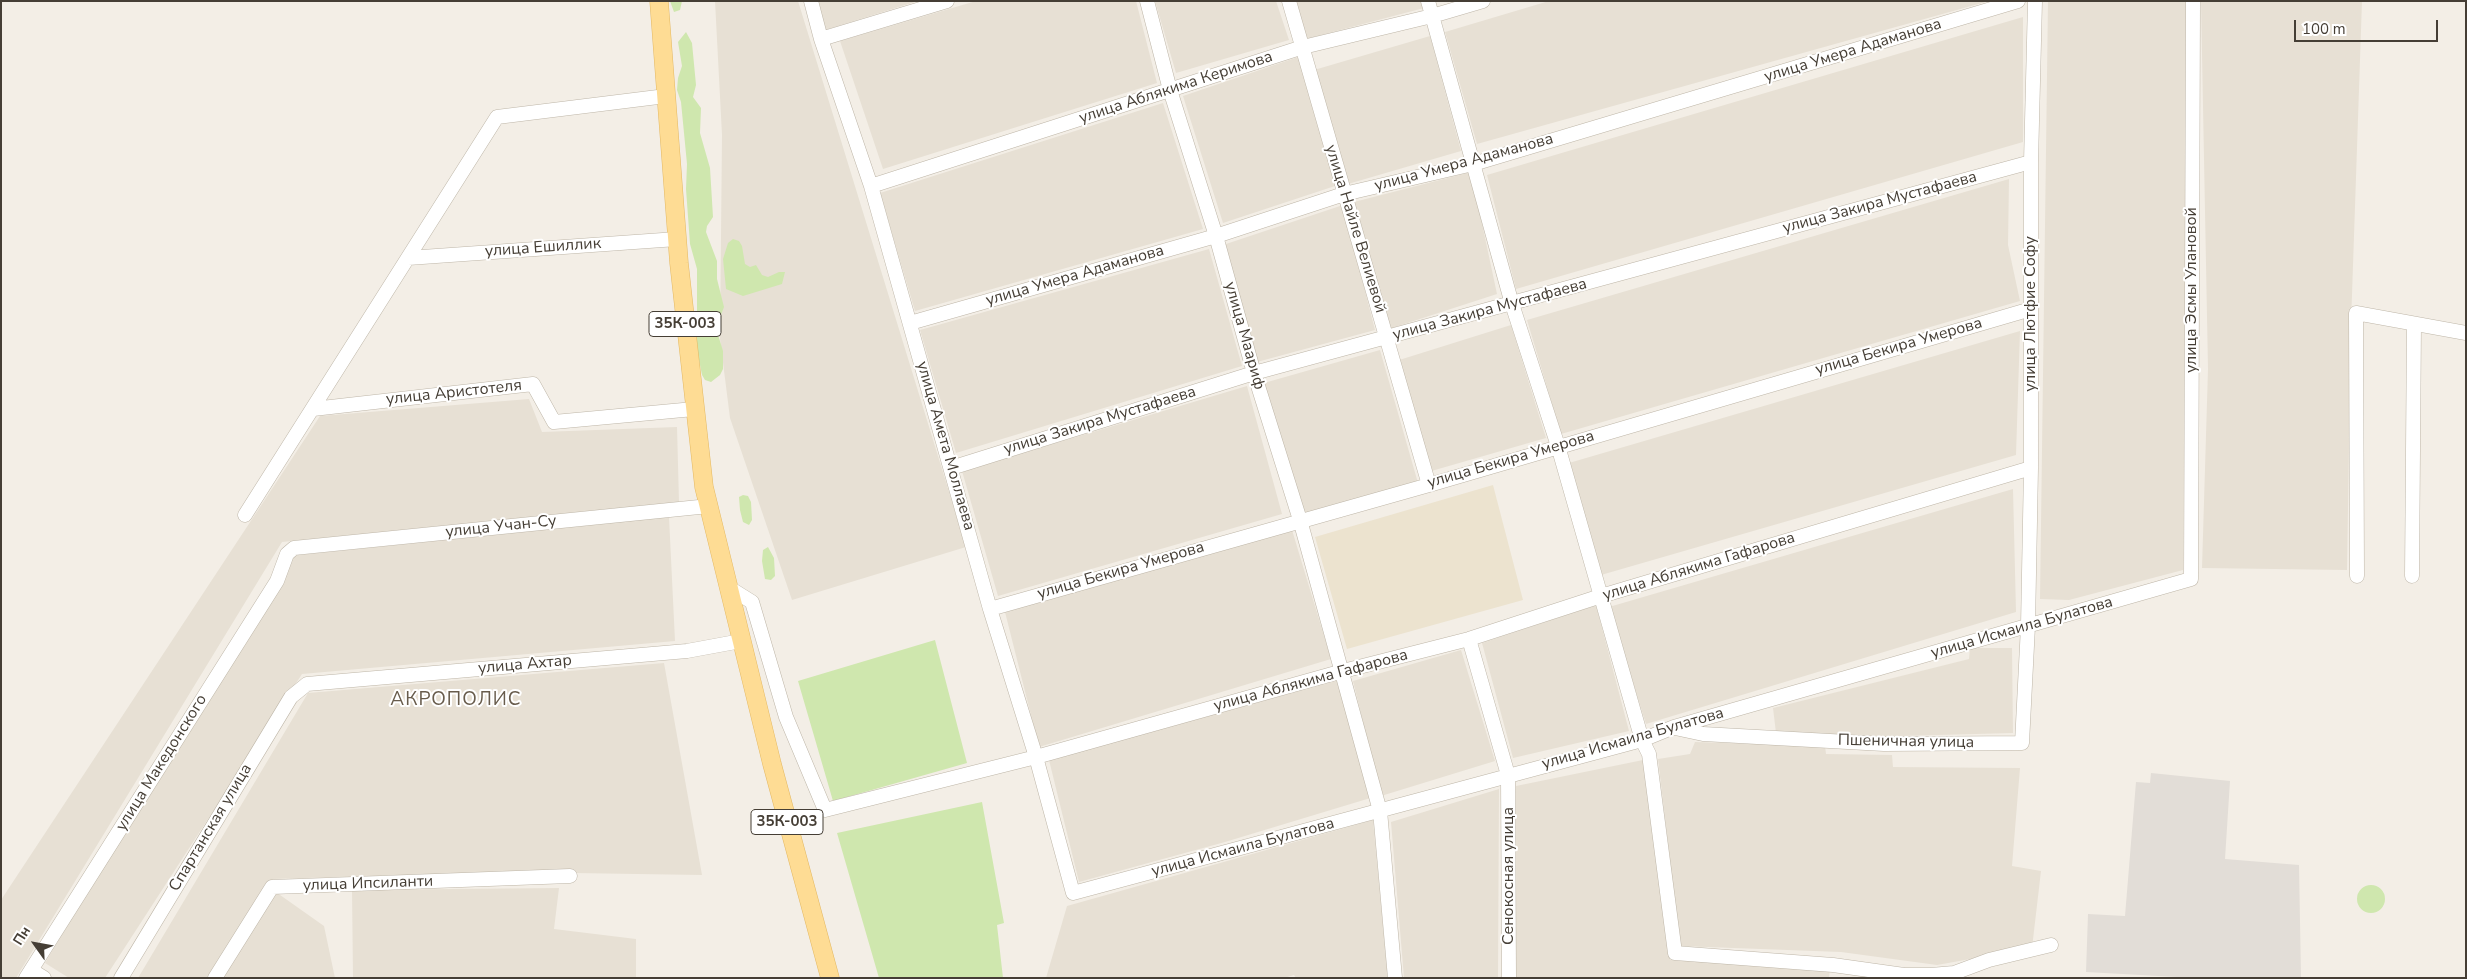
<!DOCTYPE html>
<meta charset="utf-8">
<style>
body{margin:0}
#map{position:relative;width:2467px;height:979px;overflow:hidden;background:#f3eee6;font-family:"Nunito Sans",sans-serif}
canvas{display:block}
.frame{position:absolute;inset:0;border:2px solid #453e35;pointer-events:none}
.north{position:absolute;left:10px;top:919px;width:50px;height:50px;-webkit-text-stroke:4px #fff;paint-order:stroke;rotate:302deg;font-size:14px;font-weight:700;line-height:20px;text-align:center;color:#453e35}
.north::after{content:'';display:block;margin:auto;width:18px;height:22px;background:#453e35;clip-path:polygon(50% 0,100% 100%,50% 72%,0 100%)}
.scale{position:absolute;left:2294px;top:20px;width:144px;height:22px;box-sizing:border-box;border:2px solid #453e35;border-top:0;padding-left:6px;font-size:15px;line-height:18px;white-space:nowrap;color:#453e35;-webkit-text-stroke:4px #fff;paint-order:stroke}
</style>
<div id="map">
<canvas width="2467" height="979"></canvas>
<div class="frame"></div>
<div class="north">Пн</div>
<div class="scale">100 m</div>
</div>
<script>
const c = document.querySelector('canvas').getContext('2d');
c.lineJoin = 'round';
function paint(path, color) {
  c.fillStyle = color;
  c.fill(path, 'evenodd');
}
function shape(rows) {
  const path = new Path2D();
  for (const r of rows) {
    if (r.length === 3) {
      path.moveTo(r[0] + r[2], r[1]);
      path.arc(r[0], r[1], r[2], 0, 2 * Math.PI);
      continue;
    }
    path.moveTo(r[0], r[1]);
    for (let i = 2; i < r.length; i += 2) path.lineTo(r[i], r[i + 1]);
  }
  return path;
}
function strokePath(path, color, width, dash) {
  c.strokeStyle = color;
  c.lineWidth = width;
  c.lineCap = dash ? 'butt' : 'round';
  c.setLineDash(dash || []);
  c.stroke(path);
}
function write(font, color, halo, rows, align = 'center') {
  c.font = font + ' "Nunito Sans",sans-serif';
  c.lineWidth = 4;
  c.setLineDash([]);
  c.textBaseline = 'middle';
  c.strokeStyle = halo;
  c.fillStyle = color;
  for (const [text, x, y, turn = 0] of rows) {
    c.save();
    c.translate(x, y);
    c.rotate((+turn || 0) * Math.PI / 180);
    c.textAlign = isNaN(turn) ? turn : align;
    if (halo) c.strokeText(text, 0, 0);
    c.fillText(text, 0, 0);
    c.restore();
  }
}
paint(shape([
 [715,1,798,1,966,547,792,600,730,418,720,339,722,135],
 [817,1,918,1,825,30],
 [976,1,1136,1,1157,83,883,169,840,41],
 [1155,1,1276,1,1289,40,1176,73],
 [1294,1,1422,1,1424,8,1306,39],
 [1549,1,1989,1,1477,144,1445,32],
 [2048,1,2188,1,2183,570,2069,600,2040,599],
 [2201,1,2362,1,2351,324,2347,570,2202,568,2208,369],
 [2023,17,2023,142,1516,289,1487,175],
 [1430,36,1461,151,1348,184,1314,70],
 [1298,57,1338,185,1223,223,1183,96],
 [1163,103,1203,229,915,311,880,193],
 [1471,172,1497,294,1389,329,1354,202],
 [2009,179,2008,245,2020,301,1561,434,1527,320],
 [1343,205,1375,330,1257,362,1223,245],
 [1209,249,1242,366,956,453,920,330],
 [1511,325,1546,438,1428,472,1396,361],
 [2020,331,2016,455,1601,575,1569,463],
 [1380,350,1418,483,1302,514,1264,383],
 [1247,386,1282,514,998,596,962,471],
 [529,399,542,432,677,427,679,502,282,542,16,978,1,978,1,900,320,416],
 [2013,489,2016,612,1646,724,1609,607],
 [669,517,675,641,302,674,105,978,69,978,45,963,289,556],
 [1292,530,1331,659,1039,747,1005,612],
 [1596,605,1629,731,1513,758,1482,643],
 [1970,648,2012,648,2013,733,1825,738,1776,733,1773,708,1969,659],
 [1461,650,1495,761,1381,796,1353,681],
 [664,663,702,875,508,872,273,879,207,978,138,978,308,693],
 [1343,679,1377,796,1225,842,1079,882,1049,760],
 [1695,742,1825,746,1826,754,1892,755,1893,767,2020,768,2012,866,2041,871,2032,948,1937,965,1841,952,1680,946,1658,759,1690,754],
 [1643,760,1670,960,1830,969,1829,978,1516,978,1516,786],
 [1499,789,1498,978,1404,978,1391,822],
 [1373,820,1388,978,1296,978,1294,975,1284,978,1046,978,1067,906],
 [559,888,554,929,636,939,636,978,353,978,352,890],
 [273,890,324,926,335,978,220,978]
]), '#e7e0d4');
paint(shape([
 [2151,773,2230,781,2225,859,2299,865,2301,978,2195,978,2086,972,2088,914,2125,916,2136,782,2150,783]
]), '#e2ddd7');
paint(shape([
 [1493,485,1523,600,1347,649,1315,537]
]), '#ece3cf');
paint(shape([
 [670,1,682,1,680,10,674,12],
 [686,32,692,43,696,85,693,97,701,108,700,133,710,168,713,217,707,226,706,232,717,261,717,279,724,307,716,328,723,351,723,369,720,375,711,382,705,380,702,375,697,350,697,269,690,244,686,189,687,164,681,102,677,90,678,78,682,66,678,42],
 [733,239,739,241,742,246,745,264,750,267,756,265,762,275,768,277,779,272,785,272,782,284,743,296,726,289,723,259,728,243],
 [743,495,748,496,751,502,752,520,749,525,743,522,740,510,739,497],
 [768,547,774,558,775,576,771,580,765,579,762,561,763,550],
 [935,640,967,763,833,801,798,681],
 [982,802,1004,923,997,925,1003,978,879,978,837,833],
 [2371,899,14]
]), '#cfe7ae');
const minor = shape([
 [811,1,821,39,871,186,990,609,1036,757,1073,893,1642,740,1674,727,2191,579,2193,1],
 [1147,1,1170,90,1216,236,1254,373,1300,520,1380,811,1395,978],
 [1289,1,1429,485],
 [1428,1,1512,304,1558,446,1642,740,1649,754,1675,953,1833,965,1904,975,1931,975,1954,973,1989,960,2051,945],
 [821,39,947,1],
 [871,186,1303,47,1432,16,1483,1],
 [408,258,677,239],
 [910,323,1216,236,1344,194,1473,164,2018,1],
 [313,409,533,384,554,422,694,409],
 [951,468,1254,373,2031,162],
 [245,515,497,117,666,96],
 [2357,576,2356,313,2466,333],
 [2412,576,2414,324],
 [728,587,752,602,786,717,825,810,1036,757,1343,671,1469,639,1601,596,2031,468],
 [990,609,1429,485,2031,309],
 [1469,639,1508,775,1509,978],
 [1675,728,1703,734,1884,744,2022,743,2028,626,2031,468,2031,162,2035,1],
 [31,970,44,978],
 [26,978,277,581,287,554,294,548,709,506],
 [121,978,291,697,307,684,687,651,741,641],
 [215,978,272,887,570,876]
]);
const major = shape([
 [659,1,679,263,704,487,772,764,830,978]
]);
strokePath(minor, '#beb6a8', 15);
strokePath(major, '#e3b863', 19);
strokePath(minor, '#fff', 14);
strokePath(major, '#fedc94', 18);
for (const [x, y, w] of [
 [685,324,72],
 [787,822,72]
]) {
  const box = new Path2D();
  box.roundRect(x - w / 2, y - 12.5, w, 25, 4);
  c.fillStyle = '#fff';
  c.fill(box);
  strokePath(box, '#453e35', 1);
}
write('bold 15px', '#453e35', null, [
 ["35К-003",685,324],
 ["35К-003",787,822]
]);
write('16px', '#453e35', '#fff', [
 ["улица Умера Адаманова",1853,51,-17],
 ["улица Аблякима Керимова",1176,88,-18],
 ["улица Умера Адаманова",1464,163,-15],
 ["улица Закира Мустафаева",1880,203,-15],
 ["улица Найле Велиевой",1355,229,73],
 ["улица Ешиллик",543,248,-4],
 ["улица Умера Адаманова",1075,276,-16],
 ["улица Эсмы Улановой",2192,290,-90],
 ["улица Закира Мустафаева",1490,310,-15],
 ["улица Лютфие Софу",2031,314,-90],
 ["улица Маариф",1244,336,74],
 ["улица Бекира Умерова",1899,347,-16],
 ["улица Аристотеля",454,393,-6],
 ["улица Закира Мустафаева",1100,421,-17],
 ["улица Амета Моллаева",945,446,74],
 ["улица Бекира Умерова",1511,460,-16],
 ["улица Учан-Су",501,527,-6],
 ["улица Аблякима Гафарова",1699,567,-17],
 ["улица Бекира Умерова",1121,571,-16],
 ["улица Исмаила Булатова",2022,628,-16],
 ["улица Ахтар",525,665,-5],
 ["улица Аблякима Гафарова",1311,681,-15],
 ["улица Исмаила Булатова",1633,739,-16],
 ["Пшеничная улица",1906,742,1],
 ["улица Македонского",162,763,-58],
 ["Спартанская улица",211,828,-59],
 ["улица Исмаила Булатова",1243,848,-15],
 ["Сенокосная улица",1509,876,-90],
 ["улица Ипсиланти",368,884,-2]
]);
c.letterSpacing = '1px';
write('19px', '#685c4c', '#fff', [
 ["АКРОПОЛИС",456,700]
]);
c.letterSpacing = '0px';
</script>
